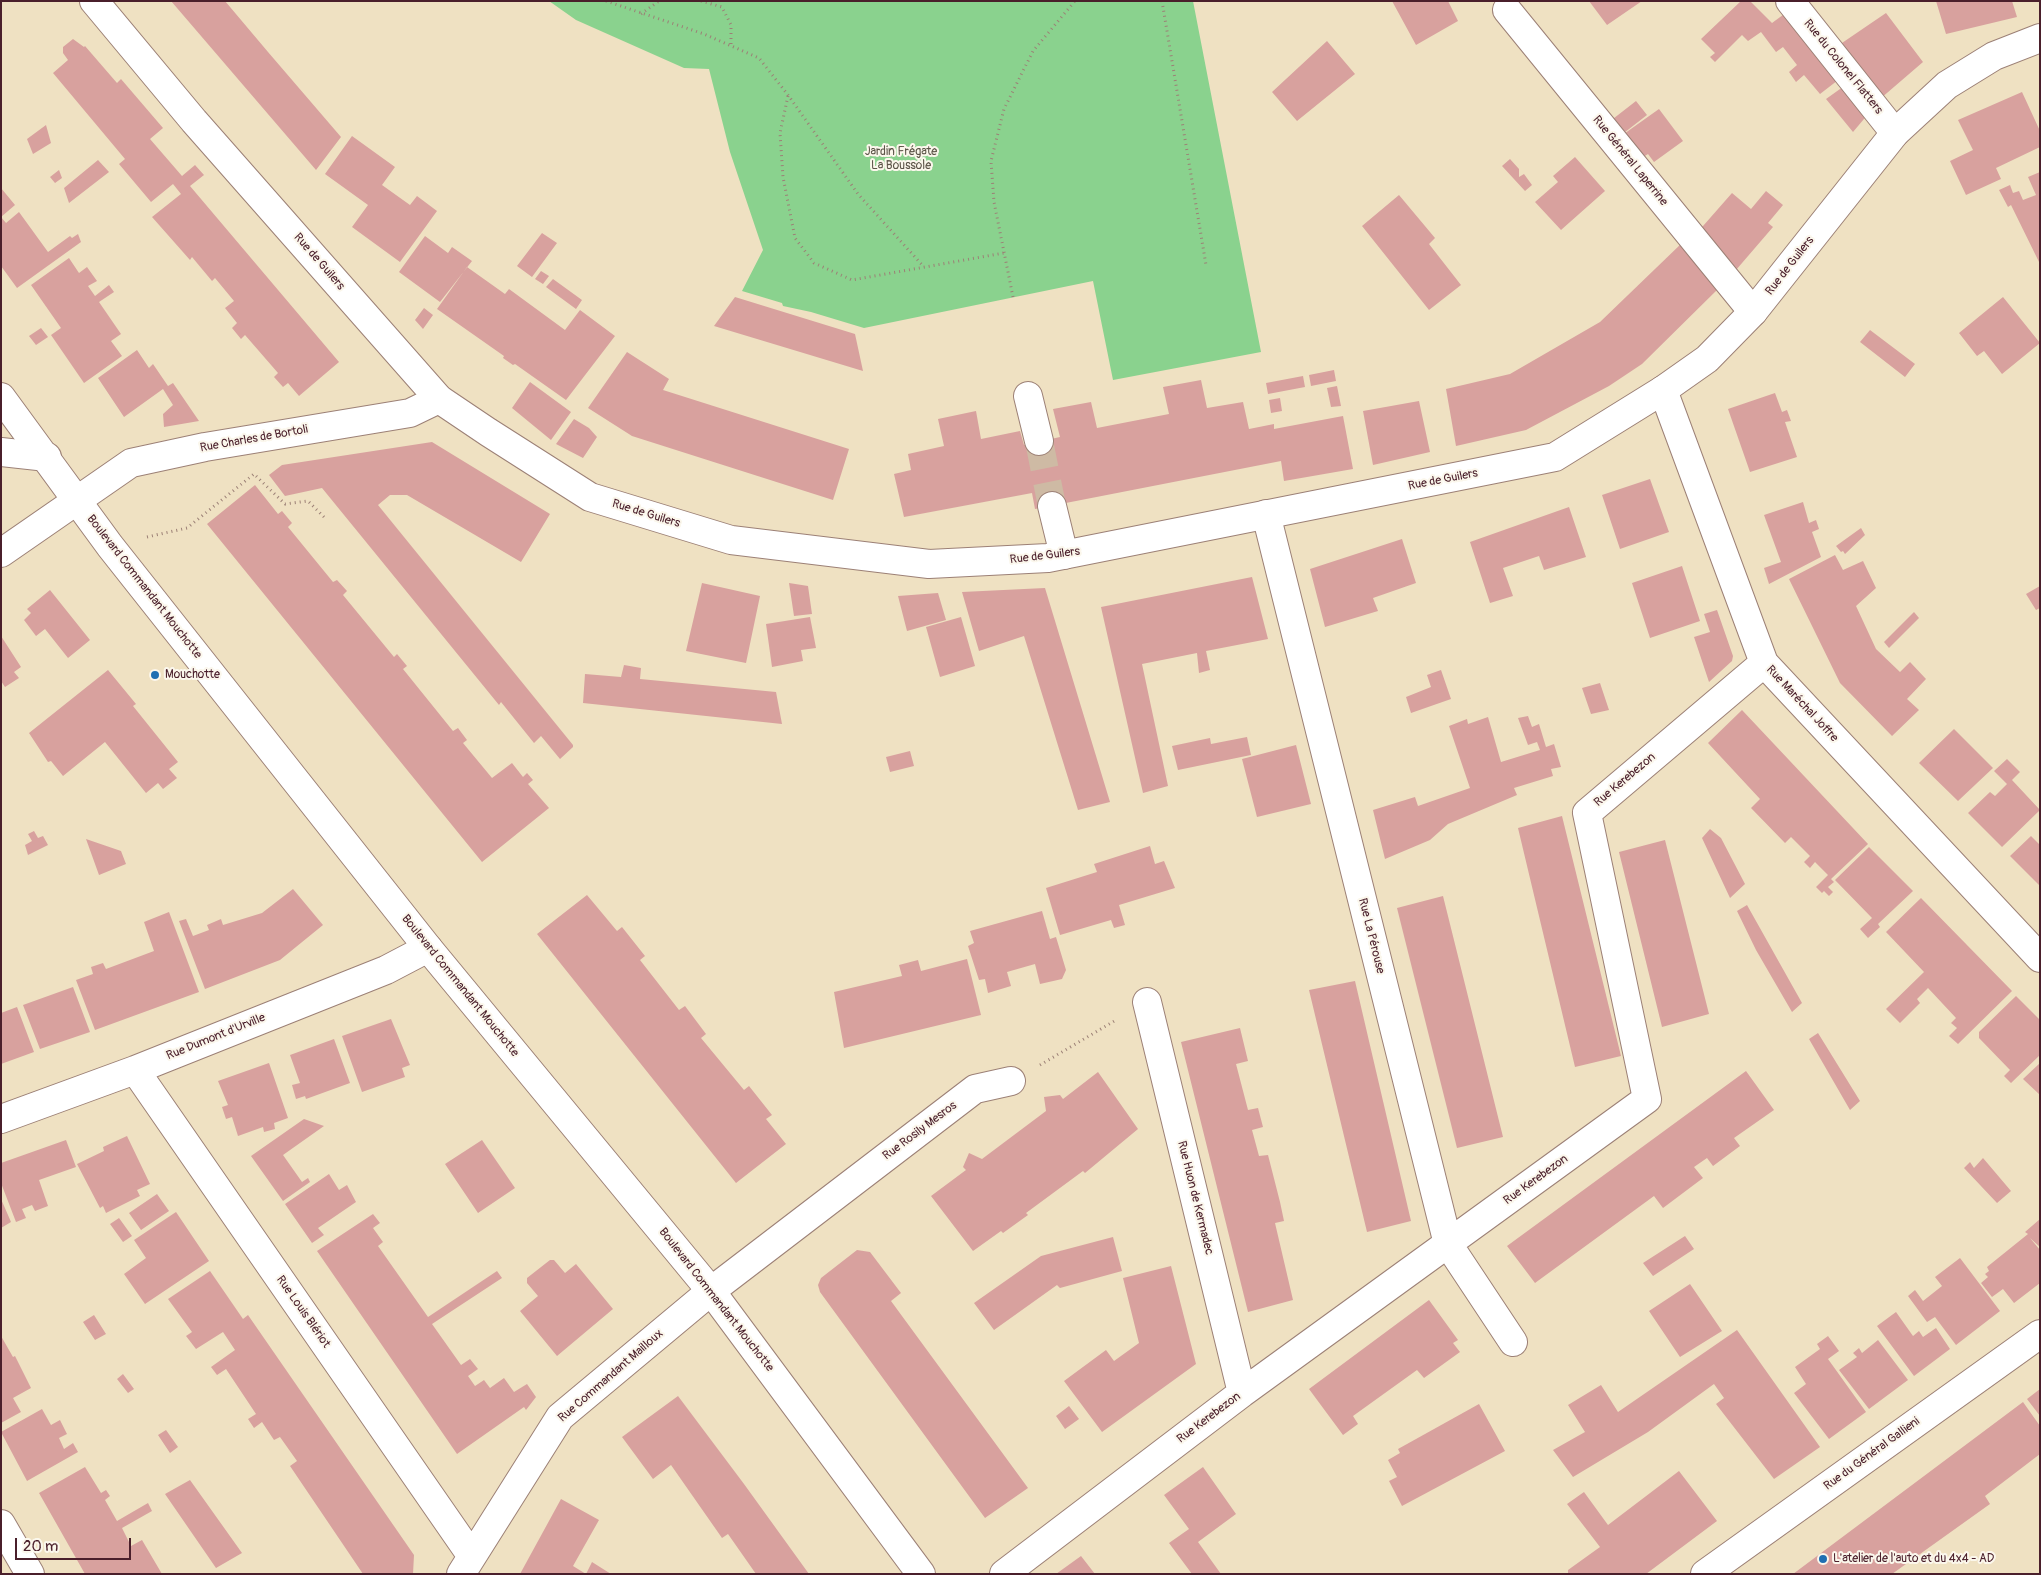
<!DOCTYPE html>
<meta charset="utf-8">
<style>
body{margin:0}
#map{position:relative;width:2041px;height:1575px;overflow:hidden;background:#efe1c2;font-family:Pangolin,sans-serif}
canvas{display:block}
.frame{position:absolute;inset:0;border:2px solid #4a1f2b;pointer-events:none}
.scale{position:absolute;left:15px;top:1538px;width:116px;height:22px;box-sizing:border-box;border:2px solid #4a1f2b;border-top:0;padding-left:6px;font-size:15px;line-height:18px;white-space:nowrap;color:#4a1f2b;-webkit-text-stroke:4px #fbf7ec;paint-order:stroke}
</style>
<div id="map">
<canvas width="2041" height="1575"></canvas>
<div class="frame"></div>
<div class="scale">20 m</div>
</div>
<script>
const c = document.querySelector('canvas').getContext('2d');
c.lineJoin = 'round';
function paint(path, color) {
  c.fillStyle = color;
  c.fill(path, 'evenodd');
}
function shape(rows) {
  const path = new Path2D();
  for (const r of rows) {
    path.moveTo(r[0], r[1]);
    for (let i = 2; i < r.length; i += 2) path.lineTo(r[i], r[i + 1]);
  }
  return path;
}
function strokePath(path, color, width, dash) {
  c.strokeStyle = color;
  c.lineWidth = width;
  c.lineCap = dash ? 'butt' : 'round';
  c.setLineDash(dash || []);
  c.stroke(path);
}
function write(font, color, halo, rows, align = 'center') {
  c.font = font + ' Pangolin,sans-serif';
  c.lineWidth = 4;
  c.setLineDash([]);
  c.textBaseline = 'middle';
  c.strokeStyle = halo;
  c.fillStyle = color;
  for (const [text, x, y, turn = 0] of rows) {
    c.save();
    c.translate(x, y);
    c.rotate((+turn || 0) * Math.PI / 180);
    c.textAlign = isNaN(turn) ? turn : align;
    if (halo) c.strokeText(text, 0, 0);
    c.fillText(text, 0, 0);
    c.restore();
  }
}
paint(shape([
 [549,1,1193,1,1261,352,1113,380,1093,281,864,328,811,312,783,306,782,303,742,291,763,250,730,152,709,69,684,68,576,20]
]), '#8ad28e');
paint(shape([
 [171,1,225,1,268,52,341,137,316,170],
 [1392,1,1448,1,1458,21,1416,45],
 [1589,1,1642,1,1607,25],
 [1741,1,1750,1,1772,23,1791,9,1842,77,1820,94,1804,75,1796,82,1789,72,1797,65,1783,47,1776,52,1761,32,1748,41,1742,35,1715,62,1710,57,1715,53,1701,39],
 [1936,1,2012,1,2017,17,1946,34],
 [1886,13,1923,62,1880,99,1839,45],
 [73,39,84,47,85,46,117,83,121,79,163,128,150,139,182,176,195,165,204,175,190,186,339,362,299,396,288,383,283,387,274,377,278,373,245,335,241,339,232,328,237,323,225,308,234,301,215,278,212,281,192,257,190,260,152,217,181,194,173,184,151,202,119,164,125,159,53,73,68,60,63,53,63,47],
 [1327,41,1355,74,1297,121,1272,92],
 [1847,84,1869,113,1853,132,1826,99],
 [2022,92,2040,131,2040,147,1996,168,2001,179,1966,195,1950,161,1973,150,1958,120],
 [1636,101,1647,115,1620,136,1609,122],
 [1659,109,1683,141,1654,162,1648,154,1640,159,1621,136],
 [46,125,51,143,33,154,27,139],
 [352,136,395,167,382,185,410,205,417,196,437,211,400,262,352,227,368,205,325,174],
 [1575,157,1605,191,1561,230,1535,202,1558,182,1553,176],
 [1510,159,1519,169,1519,177,1524,174,1532,185,1525,191,1502,166],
 [98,160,109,172,69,203,64,188],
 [59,170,62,178,55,183,50,177],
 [2040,172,2040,264,2011,205,2008,207,1999,190,2010,185,2013,193,2019,191,2023,200,2036,195,2028,177],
 [1,188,15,205,1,217,6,223,19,212,48,252,70,236,72,238,78,234,81,242,17,288,1,266],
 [1766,191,1783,205,1768,223,1773,227,1736,270,1696,234,1732,193,1751,209],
 [1399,195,1435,238,1429,244,1461,285,1429,310,1362,226],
 [542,233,557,243,532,277,517,266],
 [425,236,448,253,452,247,472,261,440,302,399,272],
 [1683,242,1718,289,1642,364,1609,386,1526,430,1456,446,1446,389,1510,374,1600,322],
 [69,258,79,273,87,267,97,281,88,286,95,296,109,285,114,292,99,302,121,334,111,341,122,356,84,383,51,335,61,328,31,285],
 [467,267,505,294,509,289,565,330,580,310,615,336,566,400,515,364,513,365,503,358,504,356,437,309],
 [541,271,549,276,543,284,535,279],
 [553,279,582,300,576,309,546,287],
 [735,297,855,334,863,371,714,326],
 [2003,297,2040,343,2002,374,1984,351,1977,356,1959,333],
 [424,308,433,315,423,329,415,320],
 [41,328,48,337,36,345,29,336],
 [1870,330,1915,364,1905,377,1860,342],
 [137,350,149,368,153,364,168,386,173,383,199,421,164,427,163,414,173,405,163,389,124,417,98,378],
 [627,352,669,379,663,390,849,449,833,500,632,436,588,408],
 [1334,370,1336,381,1311,386,1309,375],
 [1303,376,1305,387,1268,394,1266,383],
 [1201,380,1207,408,1243,402,1249,429,1274,424,1274,429,1343,416,1353,469,1284,481,1281,461,1035,509,1032,493,904,517,894,474,911,470,908,454,944,446,938,419,976,411,981,439,1020,431,1024,445,1060,437,1053,409,1091,402,1097,428,1169,414,1163,387],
 [530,382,571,412,551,440,512,408],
 [1337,386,1341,406,1331,407,1327,388],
 [1775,393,1782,412,1787,410,1791,421,1785,422,1797,457,1750,472,1728,409],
 [1280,398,1282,411,1271,413,1269,400],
 [1419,401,1430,452,1373,465,1363,411],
 [574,419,589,428,597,437,583,458,556,444],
 [432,442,550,514,521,562,407,495,390,495,378,505,573,745,573,747,560,759,541,736,534,743,501,702,499,705,322,488,285,496,269,475,282,465],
 [1650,479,1669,532,1620,549,1602,495],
 [255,485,278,514,282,511,292,523,288,527,333,582,337,580,347,591,343,595,394,657,397,654,407,666,403,669,453,731,458,728,467,740,463,743,492,778,512,763,523,777,527,773,533,780,528,784,549,808,482,862,207,524],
 [1803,502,1809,523,1816,520,1819,529,1812,532,1821,557,1769,584,1764,568,1781,562,1764,515],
 [1569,507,1586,557,1544,570,1539,556,1503,568,1513,596,1490,603,1470,542],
 [1861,528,1865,535,1845,554,1843,551,1841,552,1836,546],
 [1402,539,1416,583,1373,598,1378,611,1325,627,1310,569],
 [1835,555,1843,570,1863,561,1876,588,1856,606,1876,649,1900,672,1910,662,1926,679,1907,699,1919,710,1892,736,1840,683,1789,579],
 [1682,566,1700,621,1650,638,1632,583],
 [1252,577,1268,639,1206,651,1210,670,1199,673,1197,653,1142,664,1168,786,1143,793,1101,607],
 [702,583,760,596,746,663,686,651],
 [789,583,808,586,812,614,794,616],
 [2040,586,2040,608,2036,610,2026,594],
 [1045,588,1110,802,1078,810,1024,636,979,651,962,592],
 [50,590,90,640,68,658,45,629,36,636,24,620,31,613,27,609],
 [938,593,946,620,907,631,898,596],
 [1717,610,1733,656,1732,661,1709,682,1694,637,1710,632,1704,614],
 [1914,612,1919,618,1889,648,1884,642],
 [810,617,816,648,801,650,803,661,772,667,766,624],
 [961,617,975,666,940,677,926,627],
 [1,636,21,667,14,672,19,678,5,687,1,681],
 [624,665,641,668,640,679,776,692,782,724,583,703,585,674,621,677],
 [108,670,136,704,133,706,178,762,169,769,177,778,163,789,158,783,146,793,105,742,63,776,51,761,48,762,29,733],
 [1441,670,1451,699,1411,713,1406,697,1431,687,1427,675],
 [1600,683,1609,710,1591,714,1582,688],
 [1742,710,1868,844,1831,879,1834,882,1828,887,1833,892,1829,896,1824,891,1822,893,1816,887,1828,875,1815,862,1810,868,1804,862,1810,856,1791,837,1785,843,1751,808,1760,799,1708,743],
 [1528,716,1532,727,1539,724,1546,747,1554,744,1561,767,1551,769,1553,776,1514,788,1517,795,1448,824,1430,840,1385,859,1373,810,1415,797,1418,806,1470,788,1449,726,1467,719,1468,724,1488,717,1501,762,1540,750,1537,742,1528,745,1518,718],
 [1954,729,1993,768,1958,801,1919,763],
 [1247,737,1251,755,1178,770,1172,746,1210,738,1211,744],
 [1296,745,1311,804,1257,817,1242,759],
 [910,751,914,766,890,772,886,757],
 [2007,759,2020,772,2012,780,2040,810,2002,847,1968,813,1990,792,1995,796,2007,784,1994,771],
 [1562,816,1621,1056,1575,1067,1518,828],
 [1710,829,1721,838,1745,884,1730,898,1702,838],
 [34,831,38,838,43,836,48,845,28,855,25,845,32,841,28,834],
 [2031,836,2040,845,2040,886,2010,856],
 [86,839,121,851,126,864,99,875],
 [1665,840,1709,1014,1662,1027,1619,852],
 [1150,846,1155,864,1164,861,1175,888,1119,905,1125,925,1114,928,1111,920,1060,935,1046,888,1097,872,1094,864],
 [1869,847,1913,891,1878,924,1880,927,1868,938,1860,929,1872,918,1835,880],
 [293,889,323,925,280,960,205,989,179,921,186,919,193,936,209,930,207,925,221,919,223,925,262,913],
 [587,895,617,931,622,927,645,956,640,960,679,1010,685,1006,706,1034,701,1038,744,1090,749,1086,772,1115,766,1119,786,1144,736,1183,537,934],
 [1443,896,1503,1137,1457,1148,1397,908],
 [1921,898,2012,991,1958,1044,1949,1036,1957,1028,1951,1023,1956,1018,1928,988,1917,999,1920,1003,1900,1023,1886,1009,1924,972,1886,932],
 [1747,905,1802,1003,1792,1012,1756,950,1737,911],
 [1042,911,1050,939,1056,937,1066,970,1062,979,1040,984,1035,964,1007,972,1011,986,988,993,985,979,979,980,968,946,974,943,970,931],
 [169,912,199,992,95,1030,76,980,93,974,91,967,103,963,106,969,154,951,144,922],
 [967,959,981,1015,844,1048,834,992,902,976,899,965,918,960,921,971],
 [1355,981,1411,1221,1367,1232,1309,990],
 [73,987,90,1032,40,1049,23,1005],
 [2016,996,2040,1020,2040,1055,2011,1083,2004,1076,2010,1070,1979,1038,1979,1032],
 [17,1007,34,1052,1,1064,1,1013],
 [391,1019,410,1065,402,1068,405,1077,362,1092,342,1036],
 [1240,1028,1248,1061,1236,1064,1248,1110,1258,1108,1263,1127,1252,1130,1259,1156,1268,1155,1280,1202,1284,1221,1275,1223,1293,1300,1248,1312,1181,1042],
 [1818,1033,1860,1101,1850,1110,1809,1039],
 [334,1039,350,1083,306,1099,305,1096,296,1099,292,1085,300,1083,290,1055],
 [269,1063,288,1118,274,1123,275,1129,264,1132,263,1127,238,1136,232,1117,226,1119,222,1107,228,1105,218,1081],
 [2040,1063,2040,1095,2023,1079],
 [1746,1071,1774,1110,1734,1138,1740,1146,1713,1166,1707,1158,1694,1167,1703,1178,1663,1208,1654,1196,1535,1283,1507,1246],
 [1098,1072,1138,1129,1085,1173,1083,1171,1026,1213,1028,1215,1003,1233,1001,1231,973,1251,931,1196,966,1170,963,1167,969,1153,982,1159,1046,1111,1044,1097,1060,1095,1063,1099],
 [304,1119,324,1126,283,1155,302,1182,308,1178,310,1182,283,1201,251,1156],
 [127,1136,150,1184,137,1190,140,1196,106,1213,103,1206,100,1208,77,1164,104,1151,103,1147],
 [66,1140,76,1167,39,1180,48,1206,35,1211,32,1205,22,1209,26,1218,16,1222,1,1183,1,1163],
 [482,1140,515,1188,478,1213,445,1164],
 [1983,1158,2011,1191,1997,1203,1964,1168,1970,1162,1974,1168],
 [329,1174,339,1190,347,1185,356,1202,318,1228,324,1235,312,1243,285,1204],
 [157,1194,169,1211,141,1230,129,1213],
 [1,1199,11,1222,1,1228],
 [176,1212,209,1261,145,1304,124,1274,146,1258,134,1240],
 [373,1214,380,1223,373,1228,383,1242,378,1246,428,1317,497,1271,502,1278,432,1324,461,1365,470,1359,478,1369,468,1376,475,1386,484,1380,490,1388,504,1378,514,1392,527,1384,536,1397,526,1410,524,1407,457,1454,317,1251],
 [119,1218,132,1236,123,1242,110,1224],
 [2040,1219,2040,1247,2030,1238,2040,1250,2040,1283,2014,1303,2003,1289,1992,1297,1981,1283,1988,1277,1985,1274,1989,1271,1987,1267,2028,1234,2025,1232],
 [1685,1236,1694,1249,1653,1276,1643,1263],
 [1113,1237,1122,1271,1060,1288,1057,1285,994,1330,974,1303,1041,1256],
 [857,1250,870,1252,901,1293,891,1301,1028,1488,985,1518,820,1292,818,1285,821,1278],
 [1960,1258,2000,1311,1956,1345,1935,1317,1927,1322,1908,1296,1915,1290,1923,1301,1942,1286,1935,1277],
 [550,1260,554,1260,565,1273,576,1264,613,1309,557,1356,520,1311,538,1296,527,1283,527,1278],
 [1171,1266,1196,1364,1102,1432,1064,1381,1106,1350,1114,1361,1139,1343,1123,1278],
 [210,1271,243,1319,248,1315,414,1555,413,1574,363,1574,290,1466,297,1461,280,1437,274,1440,262,1422,254,1428,248,1419,256,1414,226,1369,217,1375,211,1367,235,1350,223,1332,196,1349,186,1336,192,1332,168,1299],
 [1690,1284,1722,1331,1680,1357,1649,1311],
 [1429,1300,1458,1340,1453,1343,1460,1352,1424,1378,1417,1370,1353,1416,1358,1424,1343,1435,1309,1389],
 [1896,1312,1913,1336,1919,1331,1923,1337,1936,1328,1950,1349,1914,1376,1877,1326],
 [94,1315,106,1334,95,1340,83,1322],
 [1737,1330,1820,1447,1774,1479,1716,1404,1724,1398,1714,1384,1648,1432,1573,1477,1553,1450,1585,1432,1568,1405,1601,1385,1618,1412],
 [1,1336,13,1357,15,1356,31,1388,13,1398,21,1412,1,1423],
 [1828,1336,1839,1351,1828,1359,1866,1412,1829,1439,1794,1393,1806,1384,1795,1367,1820,1349,1817,1344],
 [1878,1340,1908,1380,1869,1409,1839,1370,1857,1357,1853,1353,1859,1348,1862,1353],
 [123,1374,134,1389,128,1393,117,1379],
 [2040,1389,2040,1416,2027,1399],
 [678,1396,744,1484,809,1574,756,1574,728,1534,722,1538,671,1465,653,1479,622,1437],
 [2023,1402,2040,1426,2040,1454,1985,1496,1990,1504,1892,1574,1793,1574],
 [1479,1404,1505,1451,1402,1506,1389,1481,1397,1477,1388,1460,1400,1453,1398,1449],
 [1069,1406,1079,1419,1065,1429,1056,1416],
 [42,1409,51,1425,60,1420,67,1434,59,1438,64,1449,73,1443,78,1452,27,1481,1,1432],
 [166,1430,178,1447,170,1453,158,1435],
 [85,1467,101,1493,106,1490,110,1496,105,1500,117,1521,148,1503,152,1511,122,1528,131,1546,142,1540,162,1574,85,1574,39,1493],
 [1203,1467,1236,1514,1198,1542,1221,1574,1192,1574,1169,1543,1189,1529,1164,1495],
 [1679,1471,1717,1521,1646,1574,1568,1574,1568,1570,1600,1547,1567,1504,1584,1492,1608,1525],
 [190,1480,242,1553,216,1568,165,1494],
 [561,1499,599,1520,573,1566,586,1574,520,1574],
 [1081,1556,1095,1574,1056,1574],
 [592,1562,611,1574,586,1574]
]), '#d8a19e');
strokePath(shape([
 [1039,441,1052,506]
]), '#cebaa4', 28, [28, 14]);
const street = shape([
 [1790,1,1895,133],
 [1507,10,1753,312],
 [1663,390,1764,663,2040,958],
 [1028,396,1039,441],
 [1,452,47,457],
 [1052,506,1064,555],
 [1266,514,1448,1244,1513,1342],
 [1,553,131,463,205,447,410,413,439,399],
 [1147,1002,1242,1393],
 [135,1070,471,1555],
 [1,1119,135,1070,386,970,428,948],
 [1,1524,30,1574],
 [461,1574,560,1417,711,1291,975,1089,1011,1081],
 [1004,1574,1242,1393,1647,1099,1587,813,1764,663]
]);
const secondary = shape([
 [94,1,194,121,439,399,488,432,590,497,731,540,929,564,1048,558,1555,457,1663,390,1707,359,1753,312,1895,133,1947,85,1994,56,2040,38],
 [1,397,110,546,428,948,711,1291,921,1574],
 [1705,1574,2040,1334]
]);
strokePath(street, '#9c8076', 30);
strokePath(secondary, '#9c8076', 30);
strokePath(shape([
 [606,1,704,34,759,58,788,95,858,194,924,267],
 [701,1,722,7,731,25,731,46],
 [1162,1,1206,265],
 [641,14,659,1],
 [788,96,780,133,783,177,795,238,814,263,852,280,1004,253],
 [1013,297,994,202,991,161,1004,109,1033,51,1075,1],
 [147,537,187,528,254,474,285,504,308,501,325,518],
 [1040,1065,1116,1020]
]), '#9c8076', 3, [1, 4]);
strokePath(street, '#fff', 28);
strokePath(secondary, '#fff', 28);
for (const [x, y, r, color] of [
 [155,675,5,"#1f6fb2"],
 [1823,1559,5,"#1f6fb2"]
]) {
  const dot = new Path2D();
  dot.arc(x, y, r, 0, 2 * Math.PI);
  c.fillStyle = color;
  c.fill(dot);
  strokePath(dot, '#fbf7ec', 2);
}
write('12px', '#4a1f2b', '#fbf7ec', [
 ["Rue du Colonel Flatters",1843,67,51],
 ["Rue Général Laperrine",1630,161,51],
 ["Rue de Guilers",319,262,49],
 ["Rue de Guilers",1790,266,-52],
 ["Rue Charles de Bortoli",254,439,-10],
 ["Rue de Guilers",1443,480,-11],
 ["Rue de Guilers",646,514,17],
 ["Rue de Guilers",1045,556,-7],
 ["Boulevard Commandant Mouchotte",144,587,52],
 ["Rue Maréchal Joffre",1802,704,47],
 ["Rue Kerebezon",1625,780,-40],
 ["Rue La Pérouse",1371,936,76],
 ["Boulevard Commandant Mouchotte",460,986,51],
 ["Rue Dumont d'Urville",216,1037,-22],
 ["Rue Rosily Mesros",920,1131,-37],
 ["Rue Kerebezon",1536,1180,-36],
 ["Rue Huon de Kermadec",1195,1198,76],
 ["Boulevard Commandant Mouchotte",716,1300,52],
 ["Rue Louis Blériot",303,1312,55],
 ["Rue Commandant Mailloux",611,1376,-41],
 ["Rue Kerebezon",1209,1418,-37],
 ["Rue du Général Gallieni",1872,1454,-36]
]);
write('12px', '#5d5549', '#fbf7ec', [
 ["Jardin Frégate",901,152],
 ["La Boussole",901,166]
]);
write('12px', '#4a1f2b', '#fbf7ec', [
 ["Mouchotte",165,675],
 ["L'atelier de l'auto et du 4x4 - AD",1833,1559]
], 'left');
</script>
